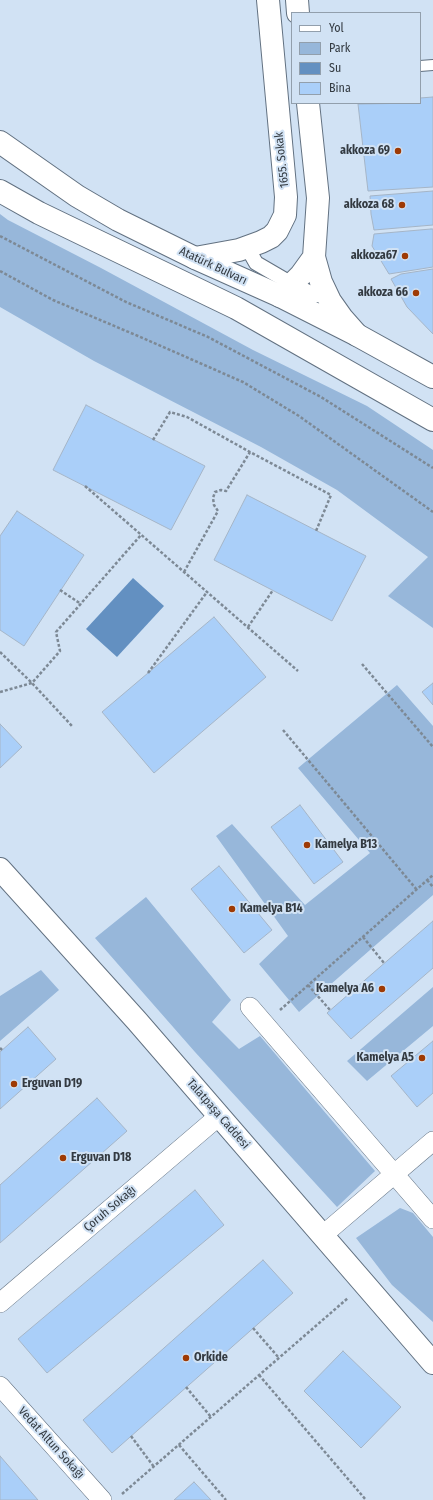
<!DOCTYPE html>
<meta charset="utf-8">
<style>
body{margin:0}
#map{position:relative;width:433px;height:1500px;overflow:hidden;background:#d1e2f4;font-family:"Fira Sans Condensed",sans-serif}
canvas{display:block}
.legend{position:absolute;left:291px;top:12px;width:130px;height:92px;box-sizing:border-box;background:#d1e2f4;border:1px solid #929fac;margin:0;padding:5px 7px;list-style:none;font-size:12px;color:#333a41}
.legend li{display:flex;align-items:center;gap:8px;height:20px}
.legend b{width:20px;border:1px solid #929fac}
</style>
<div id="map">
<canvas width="433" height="1500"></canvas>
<ul class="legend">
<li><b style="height:5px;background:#fff"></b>Yol</li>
<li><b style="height:11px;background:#97b7da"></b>Park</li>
<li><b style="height:11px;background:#6390c1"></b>Su</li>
<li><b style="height:11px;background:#aacff9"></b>Bina</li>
</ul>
</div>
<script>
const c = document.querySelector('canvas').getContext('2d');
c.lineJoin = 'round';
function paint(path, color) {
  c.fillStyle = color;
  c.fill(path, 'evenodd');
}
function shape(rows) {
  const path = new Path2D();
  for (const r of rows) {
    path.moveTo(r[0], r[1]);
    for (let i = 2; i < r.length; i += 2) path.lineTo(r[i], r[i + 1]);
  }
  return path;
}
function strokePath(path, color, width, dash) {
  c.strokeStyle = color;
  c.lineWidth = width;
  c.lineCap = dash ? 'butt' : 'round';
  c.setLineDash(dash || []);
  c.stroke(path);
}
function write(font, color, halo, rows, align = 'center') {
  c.font = font + ' "Fira Sans Condensed",sans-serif';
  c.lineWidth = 4;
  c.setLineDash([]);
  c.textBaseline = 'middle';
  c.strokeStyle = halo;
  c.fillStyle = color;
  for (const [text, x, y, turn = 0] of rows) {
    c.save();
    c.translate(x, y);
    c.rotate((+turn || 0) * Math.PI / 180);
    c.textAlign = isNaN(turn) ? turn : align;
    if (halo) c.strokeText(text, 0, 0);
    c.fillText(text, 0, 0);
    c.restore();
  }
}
paint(shape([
 [0,214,8,220,101,268,253,350,367,406,433,450,433,628,388,596,428,557,337,490,261,447,94,361,0,307],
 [397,685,433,726,433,895,299,1012,259,964,288,936,216,836,232,824,305,905,370,853,298,768],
 [146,897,231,1000,212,1022,239,1049,260,1036,375,1171,337,1207,195,1052,95,938],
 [41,970,59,990,0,1041,0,996],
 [433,987,433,1026,367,1081,347,1061],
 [400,1208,413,1213,433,1237,433,1322,392,1285,356,1238]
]), '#97b7da');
paint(shape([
 [133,578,164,606,117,657,86,629]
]), '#6390c1');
const building = shape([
 [433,97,433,187,368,191,358,104,420,103,420,98,433,97],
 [433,191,433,225,374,230,371,214,370,196,433,191],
 [431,229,433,229,433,267,389,274,372,246,374,234,431,229],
 [433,269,433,334,407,307,391,279,401,274,433,269],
 [86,405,205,466,171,530,53,470,86,405],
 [247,495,366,556,332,621,214,560,247,495],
 [17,511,84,555,24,646,0,630,0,536,17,511],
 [214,617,266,677,154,773,102,712,214,617],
 [433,683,433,705,422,692,433,683],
 [0,724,22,747,0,768,0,724],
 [300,805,343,862,314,884,271,827,300,805],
 [219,866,272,930,244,953,191,889,219,866],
 [433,921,433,968,351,1039,327,1013,433,921],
 [28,1027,56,1059,0,1109,0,1052,28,1027],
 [433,1041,433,1093,417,1107,391,1076,433,1041],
 [97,1098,127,1131,0,1243,0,1185,97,1098],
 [195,1190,224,1225,47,1373,18,1339,195,1190],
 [263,1260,293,1293,112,1453,83,1420,263,1260],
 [343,1351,401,1407,361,1448,304,1391,343,1351],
 [0,1456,38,1500,0,1500,0,1456],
 [194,1482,211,1500,174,1500,194,1482]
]);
paint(building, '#aacff9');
strokePath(building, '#a5b5c7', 1);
const service = shape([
 [420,66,433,65]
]);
const pedestrian = shape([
 [247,247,256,263,292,284,315,295,320,295,325,292]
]);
const minor = shape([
 [250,1007,433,1219],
 [323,1235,433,1141],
 [0,1303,219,1116],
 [0,1386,102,1500]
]);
const tertiary = shape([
 [297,0,298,13],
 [308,103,318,198,314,257,321,282,330,301,342,318,357,335],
 [195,258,239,250,261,242,271,237,277,231,285,215,286,197,268,0],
 [280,296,301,275,314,257],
 [0,869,137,1021,433,1363]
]);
const primary = shape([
 [0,142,77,196,118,220,195,258,280,296,357,335,433,377],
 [0,191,39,213,236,308,433,420]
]);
strokePath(service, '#627181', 12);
strokePath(pedestrian, '#627181', 16);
strokePath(minor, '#627181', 20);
strokePath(tertiary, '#627181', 24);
strokePath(primary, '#627181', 24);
strokePath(shape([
 [0,236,126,302,208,337,321,397,433,468],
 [0,271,53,300,138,336,243,382,299,416,433,512],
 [153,440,170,412,187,417,250,452,331,495,316,531],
 [85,486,298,671],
 [184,572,218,511,214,505,213,498,215,492,221,490,226,491,250,452],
 [60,590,81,604],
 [248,627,273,590],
 [0,652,32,683,72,726],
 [362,664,433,747],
 [148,673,207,592],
 [0,692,32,683,60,651,56,632,141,535],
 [283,730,417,890],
 [427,880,433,887],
 [363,937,384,963],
 [308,985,330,1010],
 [280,1010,433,875],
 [0,1048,2,1050],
 [253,1328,279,1358],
 [259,1375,366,1500],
 [186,1387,211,1417],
 [131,1436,154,1467],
 [179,1445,226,1500],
 [122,1494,348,1298]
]), '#7d8995', 2.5, [3, 2]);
strokePath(service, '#fff', 10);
strokePath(pedestrian, '#fff', 14);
strokePath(minor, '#fff', 19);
strokePath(tertiary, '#fff', 22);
strokePath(primary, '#fff', 22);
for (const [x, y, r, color] of [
 [398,151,4,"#9e3a05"],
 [402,205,4,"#9e3a05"],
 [405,256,4,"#9e3a05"],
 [416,293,4,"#9e3a05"],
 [307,845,4,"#9e3a05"],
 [232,909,4,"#9e3a05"],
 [382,989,4,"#9e3a05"],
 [422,1058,4,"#9e3a05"],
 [14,1084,4,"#9e3a05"],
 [63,1158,4,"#9e3a05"],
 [186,1358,4,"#9e3a05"]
]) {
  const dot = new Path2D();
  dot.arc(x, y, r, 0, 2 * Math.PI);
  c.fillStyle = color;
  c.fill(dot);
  strokePath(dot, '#d1e2f4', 1.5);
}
write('bold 12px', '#333a41', '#d1e2f4', [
 ["akkoza 69",390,151],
 ["akkoza 68",394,205],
 ["akkoza67",397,256],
 ["akkoza 66",408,293],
 ["Kamelya B13",315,845,"left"],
 ["Kamelya B14",240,909,"left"],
 ["Kamelya A6",374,989],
 ["Kamelya A5",414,1058],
 ["Erguvan D19",22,1084,"left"],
 ["Erguvan D18",71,1158,"left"],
 ["Orkide",194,1358,"left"]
], 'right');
write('12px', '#333a41', '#d1e2f4', [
 ["1655. Sokak",282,160,-96],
 ["Atatürk Bulvarı",213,266,25],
 ["Talatpaşa Caddesi",218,1114,49],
 ["Çoruh Sokağı",110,1209,-40],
 ["Vedat Altun Sokağı",51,1443,48]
]);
</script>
